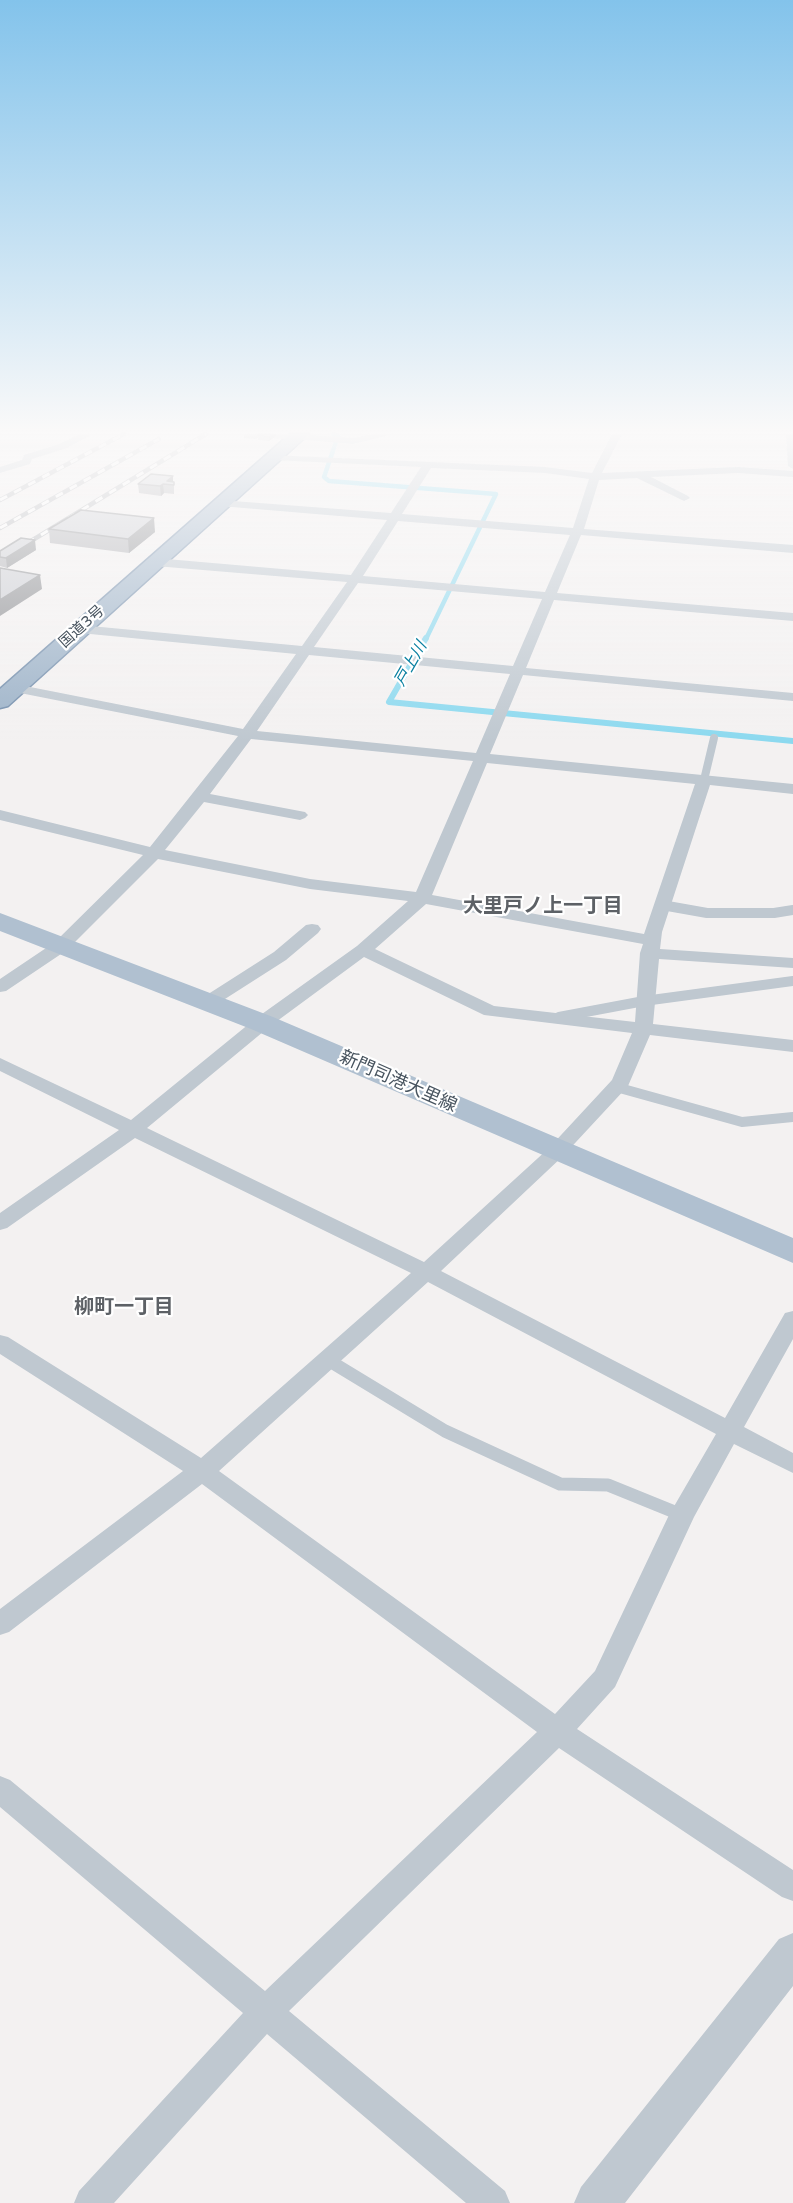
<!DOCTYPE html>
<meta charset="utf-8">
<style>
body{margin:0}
canvas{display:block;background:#f3f1f1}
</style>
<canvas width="793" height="2203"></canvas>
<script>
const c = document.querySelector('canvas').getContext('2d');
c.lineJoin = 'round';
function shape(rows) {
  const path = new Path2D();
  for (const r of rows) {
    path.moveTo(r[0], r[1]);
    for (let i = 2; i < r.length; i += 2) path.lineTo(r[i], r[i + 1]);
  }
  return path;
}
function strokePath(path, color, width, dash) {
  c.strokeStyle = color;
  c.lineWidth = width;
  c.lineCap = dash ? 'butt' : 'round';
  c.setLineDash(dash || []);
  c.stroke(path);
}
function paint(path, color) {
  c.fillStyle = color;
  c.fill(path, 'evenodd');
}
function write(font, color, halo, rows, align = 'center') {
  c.font = font + ' "Varela Round","Noto Sans JP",sans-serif';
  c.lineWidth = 4.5;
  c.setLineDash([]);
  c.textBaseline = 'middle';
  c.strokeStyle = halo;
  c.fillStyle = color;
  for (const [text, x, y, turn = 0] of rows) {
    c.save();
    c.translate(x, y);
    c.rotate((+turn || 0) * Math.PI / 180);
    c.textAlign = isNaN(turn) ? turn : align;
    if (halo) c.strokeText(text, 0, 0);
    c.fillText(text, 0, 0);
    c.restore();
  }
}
strokePath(shape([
 [333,434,338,436,324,477,329,481,496,494,426,639]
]), '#8cd9ef', 4.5);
strokePath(shape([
 [426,638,389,702,793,741]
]), '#8cd9ef', 6);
const trunk = shape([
 [290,434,309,434,8,706,0,708,0,689,290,434]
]);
strokePath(trunk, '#738eac', 3);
strokePath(shape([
 [704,780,714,738]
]), '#bfc8d0', 8);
strokePath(shape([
 [662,905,707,913,774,913,793,910],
 [559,1017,644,1001,793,981],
 [616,1087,742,1122,793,1117]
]), '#bfc8d0', 10);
strokePath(shape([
 [328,1360,445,1431,560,1484,608,1485,682,1515]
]), '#bfc8d0', 13);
paint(shape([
 [80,434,93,434,67,448,32,459,30,464,0,473,0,467,22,460,24,455,59,444,80,434],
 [297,434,353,438,373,434,394,434,353,444,292,439,292,435,297,434],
 [612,434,622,434,602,473,738,467,793,471,793,477,738,473,651,477,688,496,690,498,684,501,637,478,599,480,584,529,793,545,793,553,581,535,557,593,793,613,793,621,554,600,526,668,793,693,793,701,523,675,490,754,793,784,793,794,710,785,662,932,660,949,793,958,793,968,659,959,653,1024,793,1040,793,1052,650,1035,628,1086,563,1156,441,1271,725,1418,785,1313,793,1311,793,1339,744,1427,793,1453,793,1473,734,1444,694,1517,615,1687,577,1729,793,1870,793,1901,782,1897,559,1748,289,2011,505,2191,510,2203,466,2203,267,2034,114,2203,74,2203,79,2191,243,2013,0,1807,0,1776,10,1780,265,1991,537,1732,202,1484,9,1632,0,1635,0,1609,183,1471,0,1354,0,1335,8,1337,201,1458,411,1273,135,1138,7,1228,0,1230,0,1213,119,1130,0,1071,0,1058,131,1120,255,1019,357,946,408,901,310,889,158,859,67,950,6,991,0,992,0,979,55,942,143,855,0,820,0,810,150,847,238,736,15,692,8,688,15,684,243,729,296,654,80,633,74,629,80,625,302,646,347,582,155,566,149,562,155,558,351,575,387,520,220,506,214,503,220,500,391,513,421,467,273,460,268,457,269,455,545,467,592,473,612,434],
 [431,468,545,473,589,479,573,528,402,514,431,468],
 [398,521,570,535,545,592,363,576,398,521],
 [358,583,542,599,513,666,314,647,358,583],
 [309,655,510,674,476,753,257,731,309,655],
 [251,739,473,761,416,892,310,879,165,850,204,802,300,820,305,818,308,815,305,812,210,794,251,739],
 [487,763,695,784,644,934,432,895,487,763],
 [426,904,643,944,640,953,635,1022,494,1006,375,949,426,904],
 [364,957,484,1015,632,1033,612,1080,549,1148,424,1262,147,1128,269,1027,364,957],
 [428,1282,716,1434,669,1515,595,1671,555,1714,219,1471,428,1282],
 [786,434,793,434,793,469,788,466,786,434],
 [312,924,318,925,321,929,318,933,286,960,214,1006,202,1006,199,1002,202,998,274,952,306,925,312,924]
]), '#bfc8d0');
paint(shape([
 [267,434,300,434,303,437,296,441,274,438,267,434],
 [793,1933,793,1986,625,2203,574,2203,581,2187,779,1939,793,1933]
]), '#bfc8d0');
paint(shape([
 [0,913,273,1017,793,1238,793,1263,251,1029,0,931,0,913]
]), '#b0c0d0');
paint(trunk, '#9cb2c8');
const rail = shape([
 [0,500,124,434],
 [0,528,159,439],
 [0,560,206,434]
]);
strokePath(rail, '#b3b6bb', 4.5);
strokePath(rail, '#fff', 3, [8]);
paint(shape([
 [244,434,276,434,276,436,269,441,258,440,258,438,255,439,244,438],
 [173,476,173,482,174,482,174,494,164,493,161,496,139,493,138,484],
 [49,529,155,532,129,553,50,543],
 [36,550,7,568,0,566,0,551]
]), '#afb0b5');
paint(shape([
 [273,434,276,434,276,436,269,441,269,437],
 [173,476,173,485,167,481],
 [163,484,164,493,161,496,160,486],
 [154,518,155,532,129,553,128,539],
 [35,540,36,550,7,568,6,558],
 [40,575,42,589,0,616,0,600]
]), '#8e9094');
const building = shape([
 [260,434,273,434,269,437,258,435,260,434],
 [151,474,173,476,167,481,174,482,174,485,163,484,160,486,138,484,151,474],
 [81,510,154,518,128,539,49,529,81,510],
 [21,538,35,540,6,558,0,557,0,551,21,538],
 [0,568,40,575,0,600,0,568]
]);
paint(building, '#cbcdd3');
strokePath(building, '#8e9094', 1.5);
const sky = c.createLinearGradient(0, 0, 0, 742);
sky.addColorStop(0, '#83c3eb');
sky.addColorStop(0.58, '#faf9f9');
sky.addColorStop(1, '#faf9f900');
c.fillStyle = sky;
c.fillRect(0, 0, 793, 742);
write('15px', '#48545f', '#fff', [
 ["国道3号",82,627,-42]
]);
write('italic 16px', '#0a80a1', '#fff', [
 ["戸上川",411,664,-60]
]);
write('18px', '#48545f', '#fff', [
 ["新門司港大里線",398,1082,24]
]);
write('bold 20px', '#5d6166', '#fff', [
 ["大里戸ノ上一丁目",543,907],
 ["柳町一丁目",124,1308]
]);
</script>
